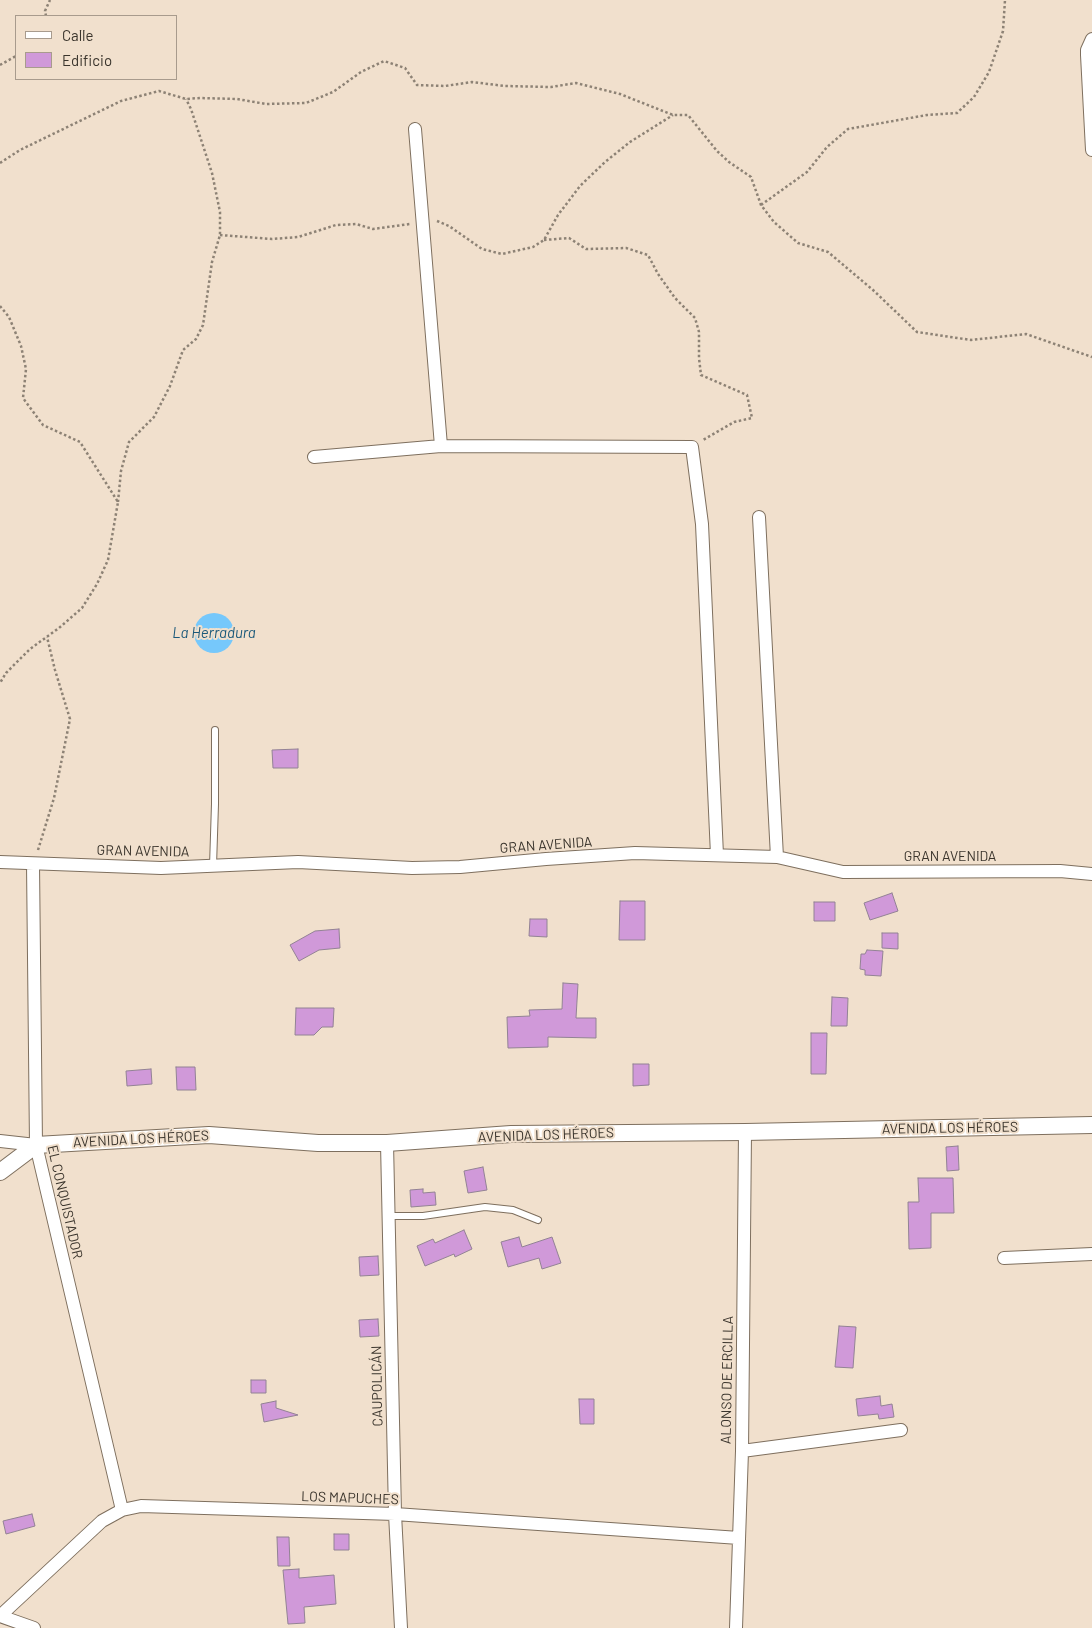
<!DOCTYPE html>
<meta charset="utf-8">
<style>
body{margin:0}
#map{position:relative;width:1092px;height:1628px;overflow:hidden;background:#f1e0cd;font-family:Barlow,sans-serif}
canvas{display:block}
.legend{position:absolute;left:15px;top:15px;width:162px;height:65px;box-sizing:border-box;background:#f1e0cd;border:1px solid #a89b8d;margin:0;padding:6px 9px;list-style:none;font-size:15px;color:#3a342c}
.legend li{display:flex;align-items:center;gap:10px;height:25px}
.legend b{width:25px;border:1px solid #a89b8d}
</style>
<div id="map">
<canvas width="1092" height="1628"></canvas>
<ul class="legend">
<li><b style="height:6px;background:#fff"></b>Calle</li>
<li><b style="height:14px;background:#d099d9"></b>Edificio</li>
</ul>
</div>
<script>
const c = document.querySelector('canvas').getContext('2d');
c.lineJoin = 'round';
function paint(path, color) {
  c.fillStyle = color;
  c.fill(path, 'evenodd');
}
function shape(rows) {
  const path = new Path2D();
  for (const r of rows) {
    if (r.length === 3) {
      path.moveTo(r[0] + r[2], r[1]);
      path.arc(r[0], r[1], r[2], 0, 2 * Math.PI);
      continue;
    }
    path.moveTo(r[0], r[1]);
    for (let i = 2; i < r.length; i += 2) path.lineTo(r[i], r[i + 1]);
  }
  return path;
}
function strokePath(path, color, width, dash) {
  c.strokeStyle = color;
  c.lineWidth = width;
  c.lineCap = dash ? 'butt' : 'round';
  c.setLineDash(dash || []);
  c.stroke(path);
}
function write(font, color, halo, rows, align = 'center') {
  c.font = font + ' Barlow,sans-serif';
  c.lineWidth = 4;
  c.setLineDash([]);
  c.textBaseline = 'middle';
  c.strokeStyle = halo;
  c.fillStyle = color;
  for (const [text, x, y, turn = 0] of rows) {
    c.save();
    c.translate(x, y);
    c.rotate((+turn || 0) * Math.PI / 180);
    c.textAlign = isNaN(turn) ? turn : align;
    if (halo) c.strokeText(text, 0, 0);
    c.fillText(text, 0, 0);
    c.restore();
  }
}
paint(shape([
 [214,633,20]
]), '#76c8fb');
const building = shape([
 [298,749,298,768,273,768,272,750,298,749],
 [892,893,898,911,870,920,864,903,892,893],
 [620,901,645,901,645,940,619,940,620,901],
 [814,902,835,902,835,921,814,921,814,902],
 [530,919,547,919,547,937,529,936,530,919],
 [339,929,340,948,319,950,299,961,290,945,315,931,339,929],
 [882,933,898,933,898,949,882,948,882,933],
 [867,950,883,951,881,976,865,975,865,970,860,969,861,954,865,954,867,950],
 [563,983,578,984,576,1018,596,1018,596,1038,548,1037,548,1047,508,1048,507,1017,530,1016,529,1010,562,1009,563,983],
 [832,997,848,998,847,1026,831,1026,832,997],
 [296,1008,334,1008,333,1027,322,1027,314,1035,295,1035,296,1008],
 [811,1033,827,1033,826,1074,811,1074,811,1033],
 [633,1064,649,1064,649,1085,633,1086,633,1064],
 [176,1067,195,1067,196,1090,177,1090,176,1067],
 [151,1069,152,1084,127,1086,126,1071,151,1069],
 [958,1146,959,1170,947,1171,946,1147,958,1146],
 [483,1167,487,1190,468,1193,464,1171,483,1167],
 [918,1178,953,1178,954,1213,931,1213,931,1248,909,1249,908,1202,919,1202,918,1178],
 [423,1189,423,1193,435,1192,436,1205,411,1207,410,1190,423,1189],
 [464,1230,472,1249,455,1257,454,1254,425,1266,417,1246,433,1239,435,1243,464,1230],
 [519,1237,522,1247,552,1237,561,1263,542,1269,539,1258,508,1267,501,1242,519,1237],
 [378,1256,379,1275,360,1276,359,1257,378,1256],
 [378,1319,379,1336,360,1337,359,1320,378,1319],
 [839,1326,856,1327,853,1368,835,1367,839,1326],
 [251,1380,266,1380,266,1393,251,1393,251,1380],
 [880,1396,881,1406,892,1404,894,1417,879,1419,878,1414,858,1416,856,1399,880,1396],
 [579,1399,594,1399,594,1424,580,1424,579,1399],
 [276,1401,276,1408,298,1415,264,1422,261,1404,276,1401],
 [32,1514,35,1526,6,1534,3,1521,32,1514],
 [334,1534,349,1534,349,1550,334,1550,334,1534],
 [277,1537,289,1537,290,1566,278,1566,277,1537],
 [299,1569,299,1578,334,1575,336,1604,304,1607,305,1623,288,1624,283,1570,299,1569]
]);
paint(building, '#d099d9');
strokePath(building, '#928294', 1);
const service = shape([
 [213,866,215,804,215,730],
 [388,1216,423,1216,485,1207,513,1210,538,1220]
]);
const minor = shape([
 [1092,39,1087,50,1087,55,1092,150],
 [415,129,441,446],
 [314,457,441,446,692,447,702,524,717,855],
 [759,517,777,857],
 [0,862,161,868,298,862,412,868,460,867,546,859,635,853,777,857,843,872,1060,871,1092,874],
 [33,864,36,1145,122,1510],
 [0,1141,36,1145],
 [387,1143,395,1514,401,1628],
 [1004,1258,1092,1254],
 [742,1451,901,1430],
 [0,1616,102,1521,122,1510,141,1506,395,1514,739,1538],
 [0,1616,34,1628],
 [736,1628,742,1451,745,1132]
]);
const tertiary = shape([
 [0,1172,36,1145,209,1135,318,1143,387,1143,511,1134,745,1132,1092,1125]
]);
strokePath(service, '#7e6f5e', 8);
strokePath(minor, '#7e6f5e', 14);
strokePath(tertiary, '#7e6f5e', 18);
strokePath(shape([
 [46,16,45,11,50,0],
 [0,65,16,56],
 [0,163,20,150,121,101,159,91,186,99,200,98,237,99,266,104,306,103,333,92,361,72,384,61,405,68,417,85,445,86,472,82,505,86,551,87,576,83,620,94,673,115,688,115,717,151,729,162,751,177,761,205,774,222,798,243,828,252,873,290,917,332,971,340,1026,334,1092,357],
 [761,205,807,172,827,147,848,129,927,115,957,113,974,97,989,72,1003,31,1005,0],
 [437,221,449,226,482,249,502,254,533,247,544,240,558,215,580,186,605,162,630,142,673,115],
 [220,235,272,239,298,237,336,225,356,224,373,229,410,224],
 [544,240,569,238,586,249,626,248,648,255,658,274,675,298,695,318,699,332,699,358,701,375,747,395,752,418,734,422,703,440],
 [0,306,9,317,21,346,26,369,23,398,43,425,80,442,118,502,108,560,97,584,82,608,59,628,30,649,6,673,0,683],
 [118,502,121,471,129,442,154,417,170,386,183,350,196,339,203,325,212,262,220,235,220,212,212,173,191,109,186,99],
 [38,850,54,798,70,719,55,670,47,637]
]), '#8d8275', 2.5, [2.5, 2.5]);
strokePath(service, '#fff', 6);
strokePath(minor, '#fff', 12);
strokePath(tertiary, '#fff', 16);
write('14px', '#3a342c', '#f1e0cd', [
 ["GRAN AVENIDA",546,845,-4],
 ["GRAN AVENIDA",143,851,1],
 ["GRAN AVENIDA",950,856],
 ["AVENIDA LOS HÉROES",950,1128,-1],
 ["AVENIDA LOS HÉROES",546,1135,-2],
 ["AVENIDA LOS HÉROES",141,1139,-3],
 ["EL CONQUISTADOR",65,1202,77],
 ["ALONSO DE ERCILLA",727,1380,-89],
 ["CAUPOLICÁN",377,1386,-91],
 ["LOS MAPUCHES",350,1498,2]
]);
write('italic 15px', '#1b597a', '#f1e0cd', [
 ["La Herradura",214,633]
]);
</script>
